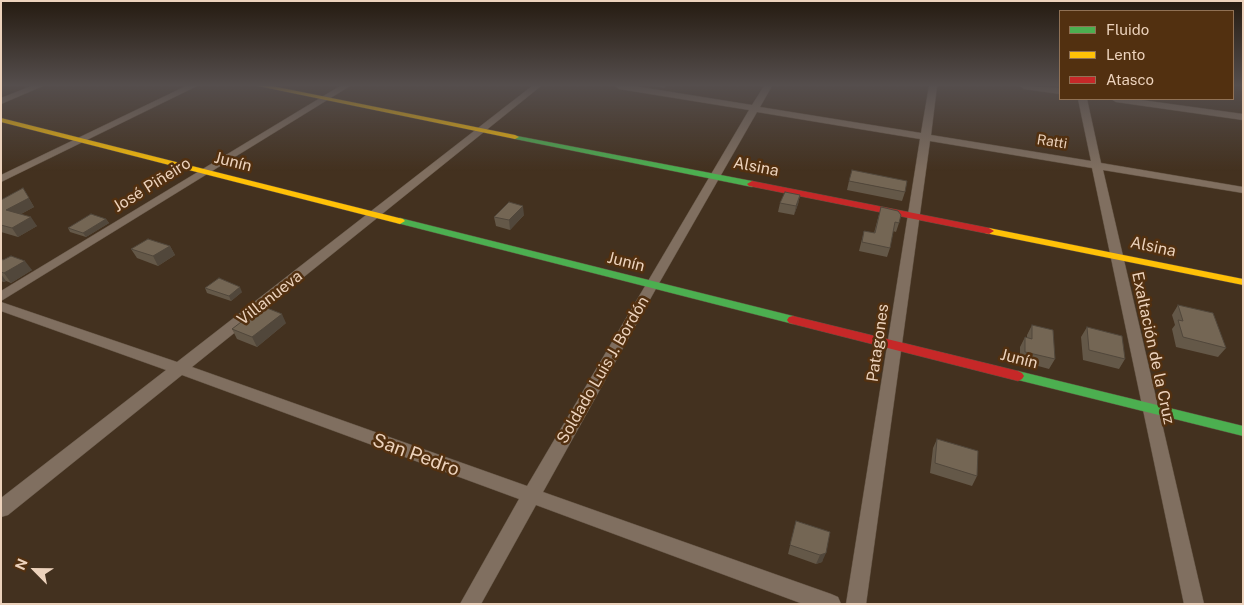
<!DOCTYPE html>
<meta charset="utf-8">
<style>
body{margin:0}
#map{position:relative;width:1244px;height:605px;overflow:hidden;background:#43311f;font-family:"Public Sans",sans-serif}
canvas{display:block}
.frame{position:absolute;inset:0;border:2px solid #ecd2bc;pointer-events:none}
.legend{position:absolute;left:1059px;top:10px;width:175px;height:90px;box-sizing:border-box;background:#523010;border:1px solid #907155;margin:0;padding:6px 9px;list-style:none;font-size:15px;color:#ecd2bc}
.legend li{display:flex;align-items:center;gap:10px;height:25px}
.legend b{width:25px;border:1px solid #907155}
.north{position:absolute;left:10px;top:545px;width:50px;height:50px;-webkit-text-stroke:4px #523010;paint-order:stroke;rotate:293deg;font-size:14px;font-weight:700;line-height:20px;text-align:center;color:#ecd2bc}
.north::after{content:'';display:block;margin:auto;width:18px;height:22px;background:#ecd2bc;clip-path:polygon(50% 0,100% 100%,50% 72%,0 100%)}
</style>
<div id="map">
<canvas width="1244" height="605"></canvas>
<div class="frame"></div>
<ul class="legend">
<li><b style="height:6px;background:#4caf50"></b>Fluido</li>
<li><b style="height:6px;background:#ffc107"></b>Lento</li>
<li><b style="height:6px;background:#c62828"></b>Atasco</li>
</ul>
<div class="north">N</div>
</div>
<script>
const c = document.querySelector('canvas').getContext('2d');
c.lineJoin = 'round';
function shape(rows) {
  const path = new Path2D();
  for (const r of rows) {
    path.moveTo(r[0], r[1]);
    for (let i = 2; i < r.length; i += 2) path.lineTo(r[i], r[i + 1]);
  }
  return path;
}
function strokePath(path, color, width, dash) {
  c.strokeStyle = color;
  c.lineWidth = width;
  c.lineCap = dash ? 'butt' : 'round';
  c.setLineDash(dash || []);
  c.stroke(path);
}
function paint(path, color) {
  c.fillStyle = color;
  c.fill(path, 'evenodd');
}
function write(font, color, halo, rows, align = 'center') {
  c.font = font + ' "Public Sans",sans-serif';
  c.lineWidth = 5;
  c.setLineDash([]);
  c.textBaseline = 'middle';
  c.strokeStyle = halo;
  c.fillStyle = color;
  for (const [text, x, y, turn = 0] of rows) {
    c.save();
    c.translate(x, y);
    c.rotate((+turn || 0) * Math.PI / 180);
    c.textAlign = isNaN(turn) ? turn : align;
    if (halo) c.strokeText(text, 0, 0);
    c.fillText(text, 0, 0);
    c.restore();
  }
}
const street = shape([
 [31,86,43,86,1,104,1,98,31,86],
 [186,86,197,86,1,182,1,175,186,86],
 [340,86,350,86,1,301,1,291,340,86],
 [532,86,541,86,192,367,527,486,749,110,619,89,615,86,634,86,752,105,764,86,772,86,760,107,921,133,929,86,937,86,931,135,1091,161,1078,99,1087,99,1101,163,1243,187,1243,193,1103,170,1204,604,1184,604,1092,168,930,141,866,604,846,604,920,139,757,112,658,285,543,492,831,594,838,597,841,604,803,604,536,505,481,604,460,604,519,499,182,375,8,515,1,517,1,498,166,370,1,311,1,302,177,362,532,86],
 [1020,86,1060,88,1060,94,1024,89,1020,86],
 [1111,99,1134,99,1243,114,1243,120,1116,102,1111,99]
]);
const fast = shape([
 [512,135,752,181,757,184,752,187,515,139,511,137,512,135],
 [400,218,793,316,799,320,793,324,397,223,395,221,397,219,400,218],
 [1018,371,1243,426,1243,436,1014,379,1012,376,1014,373,1018,371]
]);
const slow = shape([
 [258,86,272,86,515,135,519,137,515,139,258,86],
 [1,118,403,219,405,221,400,224,1,122,1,118],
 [989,228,1243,279,1243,285,985,233,984,231,989,228]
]);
const jam = shape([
 [752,181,989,228,994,231,989,234,749,186,747,184,752,181],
 [793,316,1018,371,1022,373,1024,376,1022,379,1018,381,789,323,787,320,789,317,793,316]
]);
strokePath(street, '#5e4f3f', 1);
strokePath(fast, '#5e4f3f', 1);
strokePath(slow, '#5e4f3f', 1);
strokePath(jam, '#5e4f3f', 1);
paint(street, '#806f60');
paint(fast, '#4caf50');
paint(slow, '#ffc107');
paint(jam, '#c62828');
paint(shape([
 [652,86,667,86,664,88],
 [849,181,905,192,902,201,847,190],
 [23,188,34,207,21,214,37,226,18,237,1,232,1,200],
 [800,195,798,204,794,215,778,212,780,203],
 [881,207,899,223,896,232,893,231,890,248,887,257,859,251,864,231,874,233],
 [524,215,510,230,496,226,494,217],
 [106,219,109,223,86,237,70,232,68,228],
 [170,246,175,255,158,266,137,258,131,249],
 [1,259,3,260,32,270,11,283,6,281,4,282,1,281],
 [205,288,242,292,231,301,207,293],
 [1178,305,1226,348,1218,357,1176,347,1172,329,1175,325,1172,315],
 [286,323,257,347,237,339,232,329],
 [1032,325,1055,359,1049,369,1020,361,1020,347,1025,337,1027,338,1027,335],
 [1087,327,1125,359,1119,369,1083,360,1081,337],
 [937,439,977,476,972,486,930,473,933,448],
 [796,521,830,532,822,562,816,564,788,554]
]), '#645848');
paint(shape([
 [23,188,34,207,12,219,6,210],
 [800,195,798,204,794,215,796,206],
 [523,206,524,215,510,230,509,220],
 [31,217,37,226,18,237,12,228],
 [106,219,109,223,86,237,83,233],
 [170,246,175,255,158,266,153,256],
 [25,261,32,270,11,283,4,273],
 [1,274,6,281,4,282,1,279],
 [240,287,242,292,231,301,229,296],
 [282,314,286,323,257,347,252,337],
 [826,553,822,562,816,564,820,555]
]), '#51473b');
const building = shape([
 [852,170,907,181,905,192,849,181,852,170],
 [23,188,29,198,6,210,31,217,12,228,1,225,1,200,23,188],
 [785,192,800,195,796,206,780,203,785,192],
 [509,202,523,206,509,220,494,217,509,202],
 [881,207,898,211,901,215,899,223,895,222,890,248,862,242,864,231,875,233,881,207],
 [91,214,106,219,83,233,68,228,91,214],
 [148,239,170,246,153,256,131,249,148,239],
 [11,256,25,261,4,273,1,272,1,259,3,260,11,256],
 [219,278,240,287,229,296,205,288,219,278],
 [1178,305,1213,313,1226,348,1183,337,1178,320,1183,321,1178,305],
 [262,306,282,314,252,337,232,329,262,306],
 [1032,325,1053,330,1055,359,1025,352,1025,337,1032,339,1032,325],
 [1087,327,1122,336,1125,359,1089,350,1087,327],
 [937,439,978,451,977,476,935,463,937,439],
 [796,521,830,532,826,553,820,555,790,545,796,521]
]);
paint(building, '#746654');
strokePath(building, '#51473b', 1);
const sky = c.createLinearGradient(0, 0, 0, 171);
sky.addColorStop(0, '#251b11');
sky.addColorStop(0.5, '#554e4d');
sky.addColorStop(1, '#554e4d00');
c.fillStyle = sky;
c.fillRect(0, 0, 1244, 171);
write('14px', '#ecd2bc', '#523010', [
 ["Ratti",1052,142,9]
]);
write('16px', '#ecd2bc', '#523010', [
 ["Junín",233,162,14],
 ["Alsina",756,167,11],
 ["José Piñeiro",152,185,-32],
 ["Alsina",1153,247,12],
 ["Junín",626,262,14],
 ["Villanueva",270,298,-38],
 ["Patagones",878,343,-82],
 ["Exaltación de la Cruz",1153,348,78],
 ["Junín",1019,359,14],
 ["Soldado Luis J. Bordón",603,370,-60]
]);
write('19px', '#ecd2bc', '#523010', [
 ["San Pedro",416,455,20]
]);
</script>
